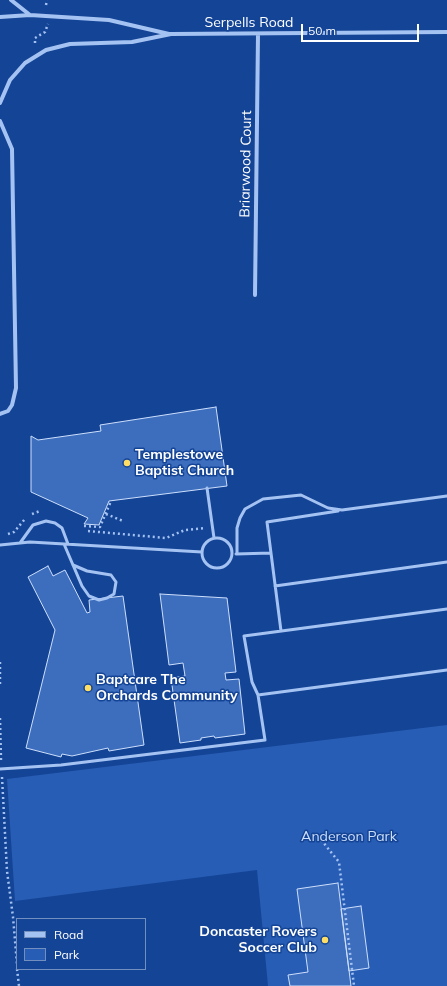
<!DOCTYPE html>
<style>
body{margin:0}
#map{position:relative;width:447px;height:986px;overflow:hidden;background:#144496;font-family:Mulish,sans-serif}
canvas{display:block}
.legend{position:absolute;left:16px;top:918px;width:130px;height:52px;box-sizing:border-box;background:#144496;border:1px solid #728fc0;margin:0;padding:5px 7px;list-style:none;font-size:12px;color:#fff}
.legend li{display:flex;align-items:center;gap:8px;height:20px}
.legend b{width:20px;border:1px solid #728fc0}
.scale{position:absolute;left:301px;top:24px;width:118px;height:18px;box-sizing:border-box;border:2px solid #fff;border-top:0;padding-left:5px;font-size:12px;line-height:14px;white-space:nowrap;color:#fff;-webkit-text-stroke:3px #144496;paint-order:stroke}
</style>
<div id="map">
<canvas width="447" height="986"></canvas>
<ul class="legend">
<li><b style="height:5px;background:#a5c3f2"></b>Road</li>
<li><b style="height:11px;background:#285db5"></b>Park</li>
</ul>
<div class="scale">50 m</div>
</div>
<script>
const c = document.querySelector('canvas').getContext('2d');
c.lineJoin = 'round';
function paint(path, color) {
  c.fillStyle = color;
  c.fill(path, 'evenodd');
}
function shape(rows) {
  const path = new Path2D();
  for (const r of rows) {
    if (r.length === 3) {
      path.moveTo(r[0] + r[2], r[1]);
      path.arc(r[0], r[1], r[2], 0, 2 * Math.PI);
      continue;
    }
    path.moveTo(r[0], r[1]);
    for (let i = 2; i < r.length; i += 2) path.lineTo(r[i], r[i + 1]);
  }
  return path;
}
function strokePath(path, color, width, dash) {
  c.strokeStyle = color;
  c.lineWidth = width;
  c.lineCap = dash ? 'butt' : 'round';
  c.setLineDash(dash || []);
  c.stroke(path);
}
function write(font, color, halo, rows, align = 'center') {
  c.font = font + ' Mulish,sans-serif';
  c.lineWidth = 3;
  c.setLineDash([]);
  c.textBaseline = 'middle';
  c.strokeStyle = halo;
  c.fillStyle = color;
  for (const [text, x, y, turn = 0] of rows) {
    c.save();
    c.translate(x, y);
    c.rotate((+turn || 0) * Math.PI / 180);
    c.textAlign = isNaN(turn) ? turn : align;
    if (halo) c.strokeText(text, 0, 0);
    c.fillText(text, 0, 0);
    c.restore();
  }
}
paint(shape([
 [447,725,447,986,268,986,257,870,15,901,7,779]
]), '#285db5');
const building = shape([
 [216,407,227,486,109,501,99,525,84,524,88,518,31,492,31,436,38,440,101,431,100,425,216,407],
 [48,566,53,576,65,570,87,613,90,612,89,600,123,596,144,745,109,751,108,748,72,756,62,754,61,757,26,748,55,630,28,577,48,566],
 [160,594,227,598,236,672,225,673,226,680,239,679,245,734,215,738,214,736,201,738,201,740,180,743,171,678,185,676,183,663,169,665,160,594],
 [338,883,351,986,290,986,288,975,308,972,297,889,338,883],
 [361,906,369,968,349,971,341,909,361,906]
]);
paint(building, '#3d6ebe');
strokePath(building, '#cddffc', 1);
strokePath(shape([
 [46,5,47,0],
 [35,43,35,38,45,32,48,24],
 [32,514,40,511],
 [106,514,123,521],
 [84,526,100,527,111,501],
 [88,531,166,538,185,530,205,528],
 [8,534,14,532,25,519],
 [0,662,0,686],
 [0,718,1,760],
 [2,777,7,871,13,917,17,964],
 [318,836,339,862,354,986],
 [17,969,19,986]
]), '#a5c3f2', 2.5, [2, 3]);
strokePath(shape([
 [207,488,214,538],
 [217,553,15],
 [20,543,33,525,46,521,55,523,62,528,68,544],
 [64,544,82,586,89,596,99,600,107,598,114,594,116,582,111,575,87,571,73,565],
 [0,545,30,542,202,552],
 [236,554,271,553],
 [237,554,237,528,240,518,245,509,263,499,301,495,328,508,342,510,447,496],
 [275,586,447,562],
 [281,631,267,522,338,511],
 [258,695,447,670],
 [0,769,61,765,265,740,258,695,252,682,244,636,447,609]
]), '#a5c3f2', 3);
strokePath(shape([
 [11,0,30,15],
 [0,17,30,15,109,20,169,34],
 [0,103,10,80,25,63,46,50,70,44,132,42,171,34,447,32],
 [0,121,12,149,16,388,12,405,8,411,0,414],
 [255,295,258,34]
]), '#a5c3f2', 4);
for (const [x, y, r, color] of [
 [127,463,4,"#ffde66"],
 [88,688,4,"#ffde66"],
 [325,940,4,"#ffde66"]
]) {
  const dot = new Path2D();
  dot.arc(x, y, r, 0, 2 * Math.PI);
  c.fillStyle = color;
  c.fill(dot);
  strokePath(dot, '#144496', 1.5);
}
write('14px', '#fff', '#144496', [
 ["Serpells Road",249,23],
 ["Briarwood Court",246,164,-89]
]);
write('bold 14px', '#fff', '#144496', [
 ["Templestowe",135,455],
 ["Baptist Church",135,471],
 ["Baptcare The",96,680],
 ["Orchards Community",96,696],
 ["Doncaster Rovers",317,932,"right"],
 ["Soccer Club",317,948,"right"]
], 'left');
write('14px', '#cddffc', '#144496', [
 ["Anderson Park",349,837]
]);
</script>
